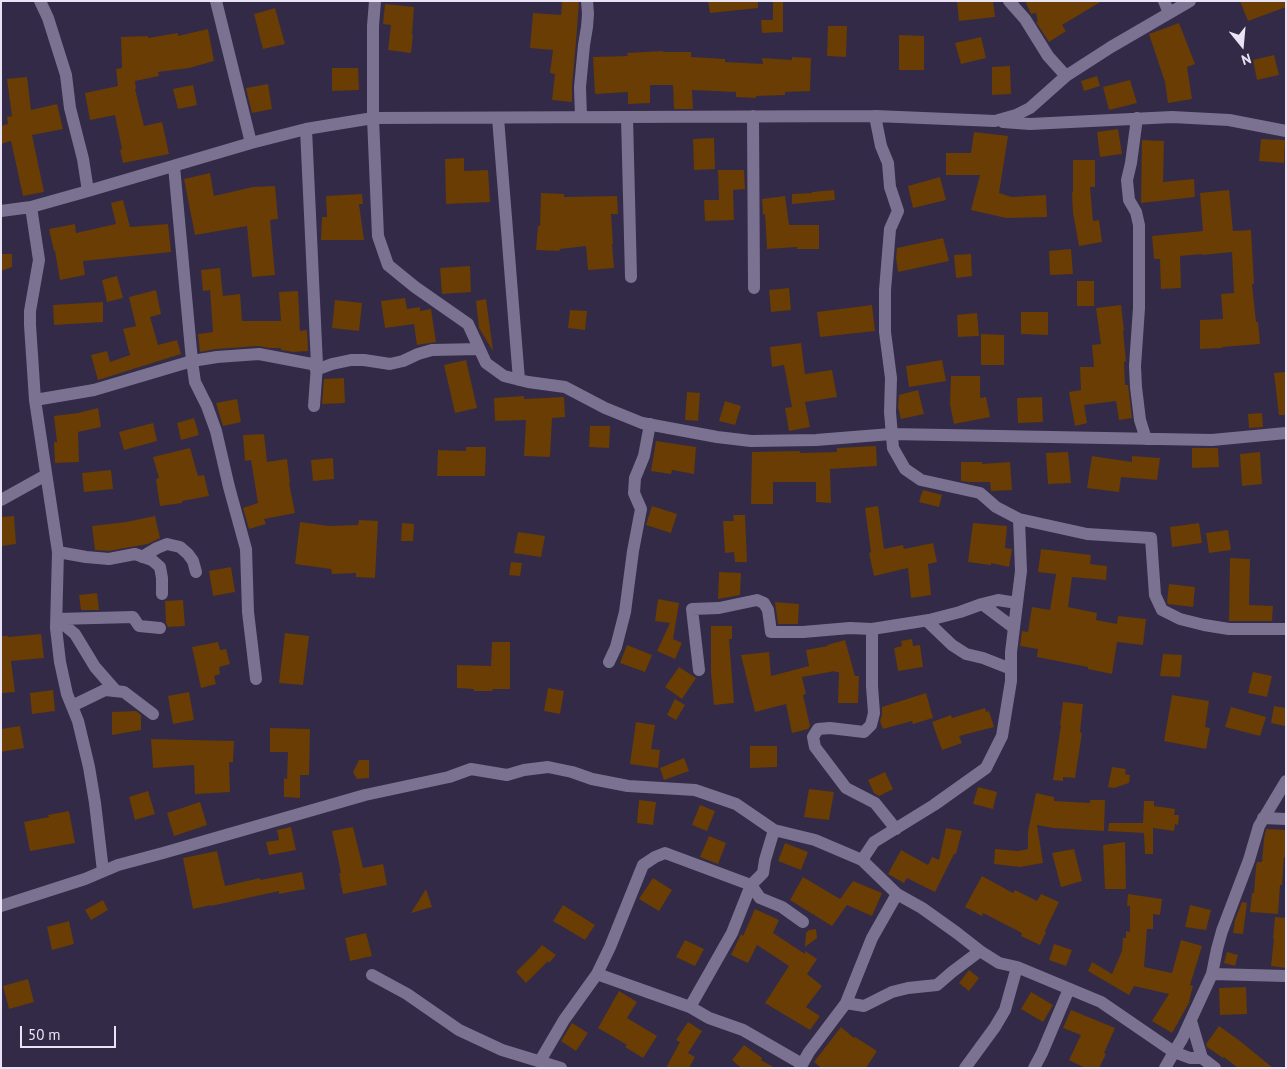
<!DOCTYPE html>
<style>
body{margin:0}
#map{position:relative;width:1287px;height:1069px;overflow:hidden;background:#322a46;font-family:"PT Sans",sans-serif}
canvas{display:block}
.frame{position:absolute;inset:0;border:2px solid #e8e4f6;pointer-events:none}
.north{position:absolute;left:1217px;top:20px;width:50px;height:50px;-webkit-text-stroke:4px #322a46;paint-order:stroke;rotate:163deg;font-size:14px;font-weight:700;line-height:20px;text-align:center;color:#e8e4f6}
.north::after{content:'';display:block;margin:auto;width:18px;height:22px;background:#e8e4f6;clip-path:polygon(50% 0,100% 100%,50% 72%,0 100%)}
.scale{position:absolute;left:20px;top:1026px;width:96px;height:22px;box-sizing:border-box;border:2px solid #e8e4f6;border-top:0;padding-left:6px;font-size:15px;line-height:18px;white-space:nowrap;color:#e8e4f6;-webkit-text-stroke:4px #322a46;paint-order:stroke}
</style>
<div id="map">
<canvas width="1287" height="1069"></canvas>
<div class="frame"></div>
<div class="north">N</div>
<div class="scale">50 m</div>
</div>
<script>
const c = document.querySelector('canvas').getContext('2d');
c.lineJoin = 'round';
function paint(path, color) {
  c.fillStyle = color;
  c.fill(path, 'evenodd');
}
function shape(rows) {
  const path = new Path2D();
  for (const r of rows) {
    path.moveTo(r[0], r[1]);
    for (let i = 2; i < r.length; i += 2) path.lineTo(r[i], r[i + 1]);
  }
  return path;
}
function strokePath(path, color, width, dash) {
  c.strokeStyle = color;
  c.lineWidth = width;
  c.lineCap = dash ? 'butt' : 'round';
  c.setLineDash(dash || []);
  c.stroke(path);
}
paint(shape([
 [562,1,579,1,576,42,572,86,572,102,552,100,555,74,550,73,553,50,530,48,533,13,561,15],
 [708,1,758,1,758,8,710,13],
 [773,1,783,1,783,32,762,33,761,20,773,20],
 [957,1,993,1,995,17,959,21],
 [1025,1,1102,1,1062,25,1066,31,1049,42,1036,22,1038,22,1036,13,1031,14],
 [1240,1,1286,1,1286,7,1248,21],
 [385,4,414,7,412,35,413,35,411,53,388,50,391,25,383,24],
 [275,8,285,44,263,49,254,14],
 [1179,23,1195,64,1187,67,1192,99,1168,103,1165,82,1149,34],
 [828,26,847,26,846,57,827,56],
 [208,29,214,61,189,68,158,72,159,76,135,81,136,89,135,89,144,126,162,122,169,154,123,163,120,150,122,149,115,115,90,120,85,93,118,86,116,69,122,68,121,37,148,36,148,38,178,33,178,36],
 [899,35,924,36,924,70,899,70],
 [981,37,986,58,961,64,955,43],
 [663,51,663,52,691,52,691,57,725,59,725,62,763,64,762,58,792,60,792,57,811,58,810,91,785,92,785,95,756,96,756,98,736,97,736,92,692,90,693,109,674,109,673,85,650,85,650,103,628,104,628,92,595,94,593,57,628,56,627,53],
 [1274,55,1279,75,1257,80,1253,60],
 [1010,66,1011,94,992,95,992,67],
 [332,68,358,68,359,90,332,91],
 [1097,76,1100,86,1084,91,1081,81],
 [27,77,31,110,57,104,63,129,32,135,44,192,23,196,11,141,1,144,1,126,8,124,7,117,12,116,7,79],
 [1130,80,1137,103,1109,110,1103,87],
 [268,84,272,109,252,113,246,88],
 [193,85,197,105,178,109,173,89],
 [1118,129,1122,154,1100,157,1097,132],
 [974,132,1008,136,999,193,1012,197,1046,195,1047,217,1006,218,971,210,980,175,946,175,946,153,971,153],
 [714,138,715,169,694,170,693,139],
 [1261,139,1285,140,1284,163,1259,161],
 [1142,140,1164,141,1163,182,1194,179,1195,197,1141,203],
 [464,158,464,171,488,170,490,202,446,204,445,159],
 [1073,160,1095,160,1095,187,1090,187,1093,221,1099,220,1102,242,1079,246,1073,213,1072,192,1073,192],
 [718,170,744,170,745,189,733,190,734,220,705,221,704,200,719,200],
 [210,173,214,196,253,187,275,186,278,219,270,220,275,275,252,277,247,226,195,235,184,179],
 [940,177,946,200,913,208,908,186],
 [834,190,835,200,792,204,792,194,812,193,812,192],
 [1229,190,1233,231,1251,230,1254,284,1252,284,1256,322,1258,322,1260,344,1222,347,1222,348,1200,349,1200,320,1223,319,1221,294,1234,293,1232,252,1202,255,1202,254,1180,256,1181,288,1161,289,1160,259,1154,259,1152,236,1203,231,1200,193],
 [541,193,564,194,564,197,617,196,618,214,611,214,613,244,612,244,614,268,588,270,586,246,560,249,559,251,536,250,538,226,540,226],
 [362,194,363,204,359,204,364,240,321,240,322,217,327,217,326,196],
 [785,196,789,225,819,225,819,249,797,249,797,247,767,249,765,214,763,215,762,199],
 [123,200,130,227,168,224,171,252,83,261,85,275,60,280,55,251,54,251,49,229,75,224,76,233,116,224,111,203],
 [943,238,949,261,898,272,896,258,897,248],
 [1071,249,1073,274,1050,275,1049,251],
 [1,254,12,254,12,267,1,271],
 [971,254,972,276,956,278,954,255],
 [470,266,471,292,442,294,440,268],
 [220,268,223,296,240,294,242,321,281,321,279,292,298,291,300,331,307,330,308,351,293,352,281,350,281,348,269,348,258,346,216,349,200,352,198,334,213,332,210,290,203,291,201,270],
 [117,276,123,298,107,302,102,280],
 [1077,281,1094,281,1094,306,1077,306],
 [789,288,791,310,771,312,769,290],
 [156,290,161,314,150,317,158,345,177,340,181,354,98,380,91,355,107,351,110,362,130,355,123,329,136,326,129,297],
 [405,298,407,309,420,307,420,311,431,309,436,342,417,345,414,324,385,328,381,301],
 [486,299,493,351,479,328,476,301],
 [335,300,362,303,359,331,332,328],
 [103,302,103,322,54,325,53,305],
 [872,305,875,331,820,337,817,312],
 [1121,305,1124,331,1123,331,1126,361,1124,362,1125,385,1128,385,1132,418,1119,420,1116,401,1084,405,1087,423,1075,426,1069,392,1081,390,1080,367,1094,367,1092,345,1101,344,1096,308],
 [570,310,587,311,585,330,568,328],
 [1021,312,1048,312,1048,335,1021,334],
 [977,313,979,336,958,337,957,315],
 [981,334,1004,335,1004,365,981,365],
 [801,343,805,374,832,370,837,397,805,402,810,427,789,431,785,408,792,407,784,365,772,367,770,347],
 [466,360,477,408,455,413,444,365],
 [942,360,946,381,909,387,906,366],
 [1286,372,1286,415,1279,415,1274,373],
 [951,376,980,376,980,398,986,397,990,417,954,424,950,404],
 [344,378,345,403,322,404,324,379],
 [918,390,924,414,901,419,898,407,899,395],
 [687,392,700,393,698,421,685,420],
 [524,396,524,399,564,397,565,417,552,418,550,457,524,456,526,420,495,421,494,398],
 [1042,397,1043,422,1018,423,1017,398],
 [237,399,241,422,223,426,216,403],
 [725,401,741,406,735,425,719,421],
 [98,408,101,427,78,432,79,462,55,463,54,442,57,442,54,416,78,413],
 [1262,413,1263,427,1249,428,1248,414],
 [194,418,199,435,181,440,177,423],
 [153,423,157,441,124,450,119,432],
 [590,426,610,426,609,448,589,447],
 [264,434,267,462,287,459,290,483,289,483,295,513,264,519,266,524,249,529,243,508,258,503,251,460,245,461,243,435],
 [656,441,696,447,694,474,672,470,671,474,651,471],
 [876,446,877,466,830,469,831,503,816,502,816,482,773,482,773,504,751,504,752,452,800,451,800,453,837,452,837,448],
 [466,447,486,447,485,476,437,476,438,450,466,451],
 [190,448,198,476,204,475,209,496,182,501,182,503,160,506,156,479,159,478,153,457],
 [1192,448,1218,448,1219,467,1192,468],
 [1068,452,1071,483,1048,484,1046,453],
 [1260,452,1262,484,1242,486,1240,454],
 [1092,456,1132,462,1132,456,1160,458,1157,480,1121,477,1119,492,1087,488],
 [333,458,334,479,313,481,311,460],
 [961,462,982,462,982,464,1010,462,1012,490,991,491,990,482,969,482,961,481],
 [111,470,113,489,84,492,82,473],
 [923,490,942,495,939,507,919,502],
 [652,506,677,514,671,533,646,525],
 [878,506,884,549,903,545,904,549,933,543,937,562,928,564,931,595,911,598,908,568,874,576,869,553,871,552,865,508],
 [733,515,745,515,747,562,735,562,734,552,725,553,723,521,734,521],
 [14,516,16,544,1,546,1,517],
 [155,516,160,538,148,544,136,546,109,551,95,550,92,526,126,522],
 [359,520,378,521,375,578,356,577,356,573,332,574,331,569,295,564,300,522,329,526,358,525],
 [402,523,414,524,413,541,401,541],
 [973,523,1007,526,1005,548,1012,549,1009,567,991,563,991,565,968,562],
 [1199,523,1202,543,1172,547,1170,527],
 [1228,530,1231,550,1209,553,1206,533],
 [518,532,545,536,541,557,514,553],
 [1041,549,1091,555,1090,564,1107,566,1106,580,1072,577,1068,607,1097,613,1096,620,1117,624,1118,616,1146,619,1143,645,1117,642,1112,674,1088,669,1088,667,1037,657,1038,649,1020,646,1022,631,1028,632,1032,607,1050,610,1056,574,1038,572],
 [1230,558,1250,559,1249,605,1273,606,1272,621,1229,621],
 [511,562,522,563,520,576,509,575],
 [231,567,235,592,213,596,209,571],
 [719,572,741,573,740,595,718,599],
 [1169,584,1195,587,1193,607,1168,604,1167,602],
 [97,593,99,610,81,610,79,595],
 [658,599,679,603,673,639,682,643,675,659,657,651,670,623,655,621],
 [183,600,185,626,168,627,166,623,165,601],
 [775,602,799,604,798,624,778,624],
 [711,626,732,626,732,639,729,639,734,703,714,705,711,673],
 [285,633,309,636,303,685,279,683],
 [41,634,44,658,11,661,15,692,1,693,1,636,8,636,8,637],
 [912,639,913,646,920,645,923,667,898,671,894,648,902,646,901,641],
 [845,640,855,676,859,676,858,703,838,703,839,672,835,672,835,671,802,677,806,694,803,695,810,726,808,729,792,733,786,704,755,712,741,655,769,652,771,676,809,666,806,650,828,646,827,645],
 [218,642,220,650,226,649,230,664,219,667,220,674,214,676,216,684,201,688,192,647],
 [492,642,510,642,510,689,493,689,492,691,474,691,474,689,457,688,457,665,491,666],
 [627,645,652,655,645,672,620,663],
 [1163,654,1182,655,1180,677,1160,676],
 [679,667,696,678,682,699,665,687],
 [1253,672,1272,676,1267,697,1248,693],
 [548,688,564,691,560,714,544,711],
 [53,690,55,711,32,714,30,693],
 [189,692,194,720,173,724,168,696],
 [926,693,933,718,913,724,912,721,883,729,880,721,882,715,882,707],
 [1172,695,1209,701,1205,727,1210,728,1206,749,1164,741],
 [675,699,685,705,676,720,667,715],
 [1063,702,1083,704,1080,732,1082,733,1075,778,1063,777,1063,781,1053,780,1061,725,1060,725],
 [1274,706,1286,708,1285,726,1271,723],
 [1231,707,1266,717,1260,736,1225,727],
 [985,708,986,712,989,711,994,727,959,736,962,743,942,750,932,722,951,715,952,718],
 [136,711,141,715,141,730,112,735,112,712],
 [636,722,655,725,651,749,660,750,658,768,630,764],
 [20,726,24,748,1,752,1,729],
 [270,728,310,729,309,775,300,775,300,798,284,797,284,778,287,779,288,752,270,752],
 [151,739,234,741,233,762,229,762,230,792,195,794,194,765,153,768],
 [750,746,777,746,777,767,750,768],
 [684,758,689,771,664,780,660,768],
 [359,760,369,760,369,778,357,779,353,772],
 [1112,767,1126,769,1125,774,1130,775,1129,783,1114,788,1108,787],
 [885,772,893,789,879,796,874,793,868,780],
 [978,787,997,792,993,809,973,804],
 [809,789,834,792,829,820,804,817],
 [148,791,155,814,135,820,129,797],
 [1036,793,1054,797,1054,801,1090,803,1090,800,1105,800,1104,831,1053,828,1037,825,1043,863,1020,867,994,864,995,849,1018,851,1028,849,1028,832],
 [639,800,656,802,653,825,637,823],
 [1144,801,1154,801,1154,806,1175,809,1174,815,1179,815,1178,825,1175,824,1174,831,1153,828,1153,854,1145,854,1144,833,1108,831,1109,823,1143,823],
 [200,802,207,825,174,836,167,813],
 [700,805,715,811,707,831,692,825],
 [69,811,75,843,30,851,24,822,49,817,48,815],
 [291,827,296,850,269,855,266,842,279,840,277,830],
 [353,827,363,868,383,864,387,885,343,894,339,873,341,873,332,831],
 [946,828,962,831,956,854,954,854,935,892,907,878,904,883,888,874,901,850,928,865,932,857,939,860],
 [1266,829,1286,830,1286,857,1284,857,1282,885,1280,885,1278,914,1250,912,1252,893,1254,893,1256,866,1257,862,1262,862,1264,839],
 [709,836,726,843,718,864,700,857],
 [1125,842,1126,889,1105,889,1103,845],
 [785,843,808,852,801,870,778,861],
 [1074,849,1082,881,1061,887,1052,853],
 [217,851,225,886,260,878,260,880,302,872,305,889,279,894,279,891,211,906,211,905,193,909,183,858],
 [982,876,1013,893,1015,890,1037,901,1041,894,1059,902,1045,931,1046,932,1040,945,1021,936,1022,933,983,913,982,916,965,907],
 [803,877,840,899,853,881,882,893,872,916,847,905,832,926,790,900],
 [653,878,672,890,659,911,639,899],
 [426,889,432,907,411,913],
 [1128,894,1162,899,1160,915,1153,914,1153,929,1147,929,1144,967,1172,973,1181,940,1202,946,1190,985,1193,986,1189,1001,1190,1001,1172,1033,1152,1021,1169,994,1134,986,1129,995,1088,971,1092,962,1112,974,1122,951,1123,938,1126,938,1126,931,1130,932,1130,906,1127,906],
 [103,900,108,910,91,920,85,910],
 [1242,902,1247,903,1243,934,1233,933,1235,920],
 [563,905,595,925,585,940,553,921],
 [1190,905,1211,910,1206,930,1185,927],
 [755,909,779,920,773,933,805,954,805,951,817,959,807,974,822,986,806,1007,820,1016,810,1030,765,1003,789,966,757,945,748,963,731,955,741,934,743,936],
 [1275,917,1286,918,1286,968,1271,966,1274,939,1273,939],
 [69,921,74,944,52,950,47,927],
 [816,929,817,938,805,947,806,933,809,930],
 [366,933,372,956,350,961,345,938],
 [685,940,704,949,695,966,676,957],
 [1054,944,1072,950,1066,966,1049,960],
 [542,945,556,955,549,963,548,961,526,983,516,972,536,952],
 [1227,952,1238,955,1235,966,1224,963],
 [969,970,979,978,969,991,959,983],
 [28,979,34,1002,9,1009,3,986],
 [1246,987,1247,1014,1220,1015,1219,988],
 [619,991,637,1002,627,1018,657,1036,643,1058,625,1047,627,1045,598,1028],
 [1031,992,1053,1005,1043,1022,1021,1009],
 [1071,1010,1115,1028,1104,1053,1106,1054,1099,1068,1085,1068,1069,1060,1081,1035,1063,1028],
 [688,1022,702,1031,688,1053,695,1057,689,1068,666,1068,680,1042,676,1040],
 [572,1023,588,1033,576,1051,561,1041],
 [1219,1026,1240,1041,1273,1068,1238,1068,1224,1057,1223,1058,1207,1047,1206,1044],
 [841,1027,854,1038,855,1037,877,1051,866,1068,821,1068,814,1062],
 [744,1045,762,1058,761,1060,775,1068,741,1068,732,1060]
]), '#693d03');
strokePath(shape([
 [40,1,48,18,66,75,70,108,83,159,88,191],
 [216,1,251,143],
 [375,1,373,26,373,118,378,236,388,265,415,287,468,324,486,363,504,376,528,382,565,387,605,408,642,423,717,437,751,441,816,440,891,434,1212,440,1286,433],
 [1009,1,1025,19,1048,56,1066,76],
 [1164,1,1169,13],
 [753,116,754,288],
 [875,116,881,146,888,163,890,187,898,211,890,229,885,290,885,332,891,378,890,412,893,448,905,469,921,480,980,493,996,507,1019,519,1087,534,1151,538,1155,595,1162,610,1180,619,1204,625,1229,629,1286,629],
 [581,117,580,87,584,45,587,27,588,14,587,1],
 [627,117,631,277],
 [498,118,519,380],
 [1137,118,1131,163,1127,180,1129,200,1136,212,1139,225,1139,308,1135,366,1136,387,1140,420,1146,439],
 [1003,122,1030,124,1172,117,1229,120,1286,131],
 [306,129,317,365,314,406],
 [31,207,39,260,30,311,30,325,35,400,58,552,56,628,60,662,67,694,78,721,89,767,95,803,103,871],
 [1,211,31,207,88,191,251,143,306,129,373,118,875,116,995,121,1016,115,1030,108,1066,76,1111,47,1190,1],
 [316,370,332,364,351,360,364,360,390,364,403,361,418,354,432,350,479,349],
 [35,400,94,390,192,361,174,166],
 [1,500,46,475],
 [58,552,86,557,109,559,135,554,152,560,160,567,162,578,162,594],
 [142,557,157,548,167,544,180,547,188,554,193,561,196,572],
 [982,604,1014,628],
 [57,619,133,617,139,626,160,628],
 [57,619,75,634,95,667,116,691],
 [927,621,952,645,966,654,983,658,1011,669],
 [872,629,872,686,874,713,871,725,864,732,830,728,818,729,813,737,815,747,846,788,875,803,896,829],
 [609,662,616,647,625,612,633,551,641,509,634,493,635,478,644,456,650,424],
 [699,670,692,609,719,608,757,600,764,603,768,610,771,632,803,632,850,628,872,629,929,620,960,612,982,604,998,600,1017,603],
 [256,679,248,612,246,549,229,487,216,431,207,406,195,382,192,361,217,357,259,354,317,365],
 [72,706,105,690,124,692,153,714],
 [1263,818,1286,819],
 [774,830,765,860,763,873,751,885,760,898,782,907,803,922],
 [862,860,874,842,934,805,986,768,1002,736,1011,681,1011,652,1021,571,1019,519],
 [897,894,872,938,846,1003,864,1006,892,992,908,988,937,985,952,972,980,951],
 [1,906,85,879,118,865,163,853,365,795,449,777,471,769,507,775,524,770,548,767,572,772,592,779,628,786,695,790,736,804,774,830,815,840,862,860,897,894,922,908,957,933,980,951,999,963,1017,967,1101,1002,1174,1052,1190,1058,1202,1058,1215,1068],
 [1212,974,1286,976],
 [372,975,407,994,459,1030,502,1050,561,1068],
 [690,1007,597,974,610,947,643,865,655,857,665,853,751,885,732,933,690,1007,709,1018,743,1030,802,1064],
 [1191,1021,1202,1058],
 [540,1061,564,1020,597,974],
 [800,1068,809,1052,846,1003],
 [965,1068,995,1027,1005,1010,1017,967],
 [1034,1068,1042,1053,1069,989],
 [1165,1068,1174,1052,1182,1039,1212,974,1217,949,1222,931,1249,860,1259,826,1286,781]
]), '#7b7292', 12);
</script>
